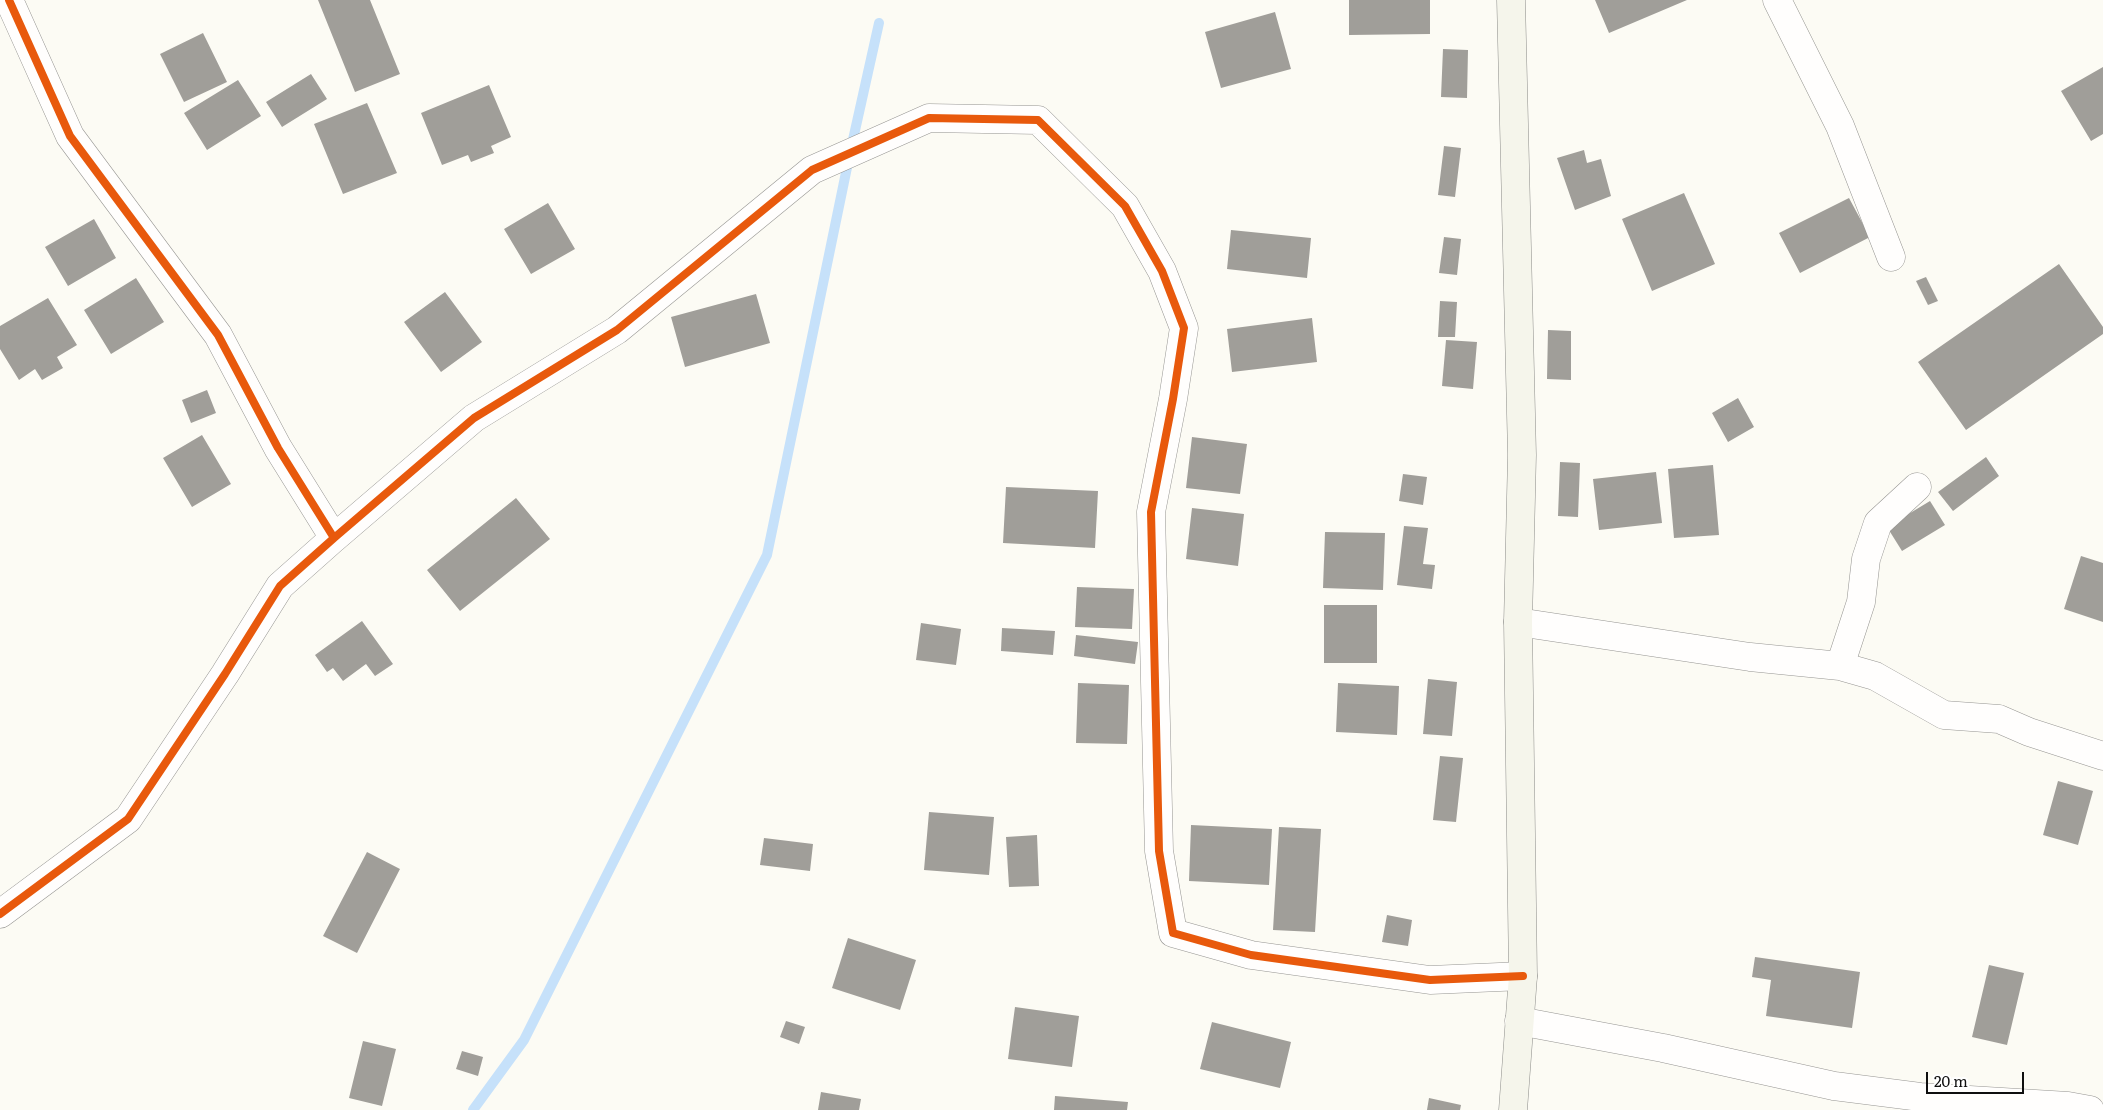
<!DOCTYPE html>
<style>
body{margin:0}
#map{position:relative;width:2103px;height:1110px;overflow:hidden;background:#fcfbf4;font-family:Literata,serif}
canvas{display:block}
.scale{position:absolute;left:1926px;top:1072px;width:98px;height:22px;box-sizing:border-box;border:2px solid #0f0f0f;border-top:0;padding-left:6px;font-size:15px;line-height:18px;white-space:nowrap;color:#0f0f0f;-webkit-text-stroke:4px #fff;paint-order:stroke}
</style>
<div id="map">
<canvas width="2103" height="1110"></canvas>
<div class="scale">20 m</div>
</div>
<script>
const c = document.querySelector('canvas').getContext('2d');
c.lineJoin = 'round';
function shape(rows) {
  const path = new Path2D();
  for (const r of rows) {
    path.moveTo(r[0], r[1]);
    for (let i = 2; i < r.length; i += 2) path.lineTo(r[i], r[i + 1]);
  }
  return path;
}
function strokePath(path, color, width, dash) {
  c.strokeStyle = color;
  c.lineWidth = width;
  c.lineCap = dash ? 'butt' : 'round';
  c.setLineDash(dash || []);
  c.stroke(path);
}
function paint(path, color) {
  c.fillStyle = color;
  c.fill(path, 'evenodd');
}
strokePath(shape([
 [473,1110,524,1040,767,555,850,153,879,23]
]), '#c6e1fa', 10);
paint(shape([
 [318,0,370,0,400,74,355,92],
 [1349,0,1430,0,1430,34,1349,35],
 [1595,0,1687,0,1609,33],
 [1275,12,1291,69,1221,88,1205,32],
 [203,33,227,82,184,102,160,54],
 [1443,49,1468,50,1467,98,1441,97],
 [2103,67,2103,134,2091,141,2061,91],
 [311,74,327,99,282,127,266,102],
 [238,80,261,116,207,150,184,113],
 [489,85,511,137,491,146,494,153,471,162,468,155,442,165,421,113],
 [367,103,397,173,343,194,314,124],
 [1444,146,1461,148,1455,197,1438,195],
 [1584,150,1587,163,1601,159,1611,196,1575,210,1557,158],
 [1684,193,1715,264,1652,291,1622,219],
 [1849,198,1870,237,1800,273,1779,233],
 [548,203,575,249,531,274,504,229],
 [94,219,116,258,68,286,45,247],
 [1231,230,1311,238,1307,278,1227,269],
 [1444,237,1461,239,1457,275,1439,273],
 [2059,264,2103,327,2103,334,1966,430,1918,362],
 [1926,277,1938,301,1928,305,1916,281],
 [136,278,164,322,111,354,84,310],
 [445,292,482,342,441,372,404,322],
 [756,294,770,343,685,367,671,317],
 [48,298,77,345,57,357,63,368,42,380,35,369,19,380,0,349,0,326],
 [1440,301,1457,302,1455,337,1438,337],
 [1312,318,1317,362,1232,372,1227,329],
 [1548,330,1571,331,1571,380,1547,379],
 [1446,340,1477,342,1473,389,1442,386],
 [207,390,216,413,191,423,182,400],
 [1738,398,1754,427,1728,442,1712,413],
 [202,435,231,484,192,507,163,458],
 [1192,437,1247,444,1240,494,1186,488],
 [1986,457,1999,476,1953,511,1938,492],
 [1560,462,1580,463,1578,517,1558,516],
 [1713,465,1719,535,1674,538,1668,469],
 [1656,472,1662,523,1599,530,1593,479],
 [1403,474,1427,477,1423,505,1399,501],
 [1006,487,1098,491,1095,548,1003,543],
 [516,498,550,539,460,611,427,570],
 [1930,501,1945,525,1902,551,1887,527],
 [1192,508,1244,514,1238,566,1186,559],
 [1404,526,1428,528,1423,564,1435,565,1432,589,1397,585],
 [1325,532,1385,533,1383,590,1323,588],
 [2081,556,2103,563,2103,622,2064,609],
 [1077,587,1134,589,1132,629,1075,627],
 [1324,605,1377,605,1377,663,1324,663],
 [362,621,393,664,375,676,366,664,343,681,333,668,327,672,315,655],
 [921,623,961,629,956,665,916,660],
 [1002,628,1055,631,1053,655,1001,651],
 [1076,635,1138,642,1135,664,1074,656],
 [1428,679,1457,682,1452,736,1423,734],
 [1078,683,1129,685,1127,744,1076,743],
 [1338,683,1399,686,1397,735,1336,732],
 [1440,756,1463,758,1456,822,1433,820],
 [2058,781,2093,791,2078,845,2043,835],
 [929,812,994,817,989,875,924,870],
 [1191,825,1272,829,1269,885,1189,881],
 [1279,827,1321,829,1315,932,1273,930],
 [1037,835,1039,886,1009,887,1006,837],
 [764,838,813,844,810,871,760,865],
 [367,852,400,869,357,953,323,936],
 [1387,915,1412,920,1408,946,1382,942],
 [848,938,916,960,900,1010,832,988],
 [1755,957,1860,972,1852,1028,1766,1016,1771,980,1752,977],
 [1989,965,2024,973,2007,1045,1972,1037],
 [1015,1007,1079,1016,1072,1067,1008,1059],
 [786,1021,805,1027,799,1044,780,1037],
 [1212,1022,1291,1042,1280,1088,1200,1069],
 [363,1041,396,1049,382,1106,349,1098],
 [462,1051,483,1057,478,1076,456,1069],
 [821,1092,861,1099,859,1110,818,1110],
 [1055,1096,1128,1102,1127,1110,1054,1110],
 [1429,1098,1461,1105,1460,1110,1427,1110]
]), '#a09e99');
const street = shape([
 [1777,0,1840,126,1891,257],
 [334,538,474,418,617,330,812,170,929,118,1038,120,1125,206,1162,271,1184,328,1173,399,1151,512,1159,851,1173,933,1251,955,1430,980,1523,976],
 [1518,622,1750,657,1840,666,1875,676,1944,715,1999,719,2029,732,2103,756],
 [1840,666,1861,602,1866,559,1878,523,1917,487],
 [0,914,128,819,225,674,280,586,334,538,278,448,218,335,70,136,9,0],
 [1519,1021,1663,1048,1834,1086,1920,1097,2068,1106,2090,1110]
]);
const secondary = shape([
 [1511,0,1522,455,1518,622,1523,976,1513,1110]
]);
strokePath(street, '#969592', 29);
strokePath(secondary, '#8c8c89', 29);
strokePath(street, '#fffefd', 28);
strokePath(secondary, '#f5f5eb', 28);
strokePath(shape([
 [334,538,474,418,617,330,812,170,929,118,1038,120,1125,206,1162,271,1184,328,1173,399,1151,512,1159,851,1173,933,1251,955,1430,980,1523,976],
 [0,914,128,819,225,674,280,586,334,538,278,448,218,335,70,136,9,0]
]), '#e8590c', 8);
</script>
